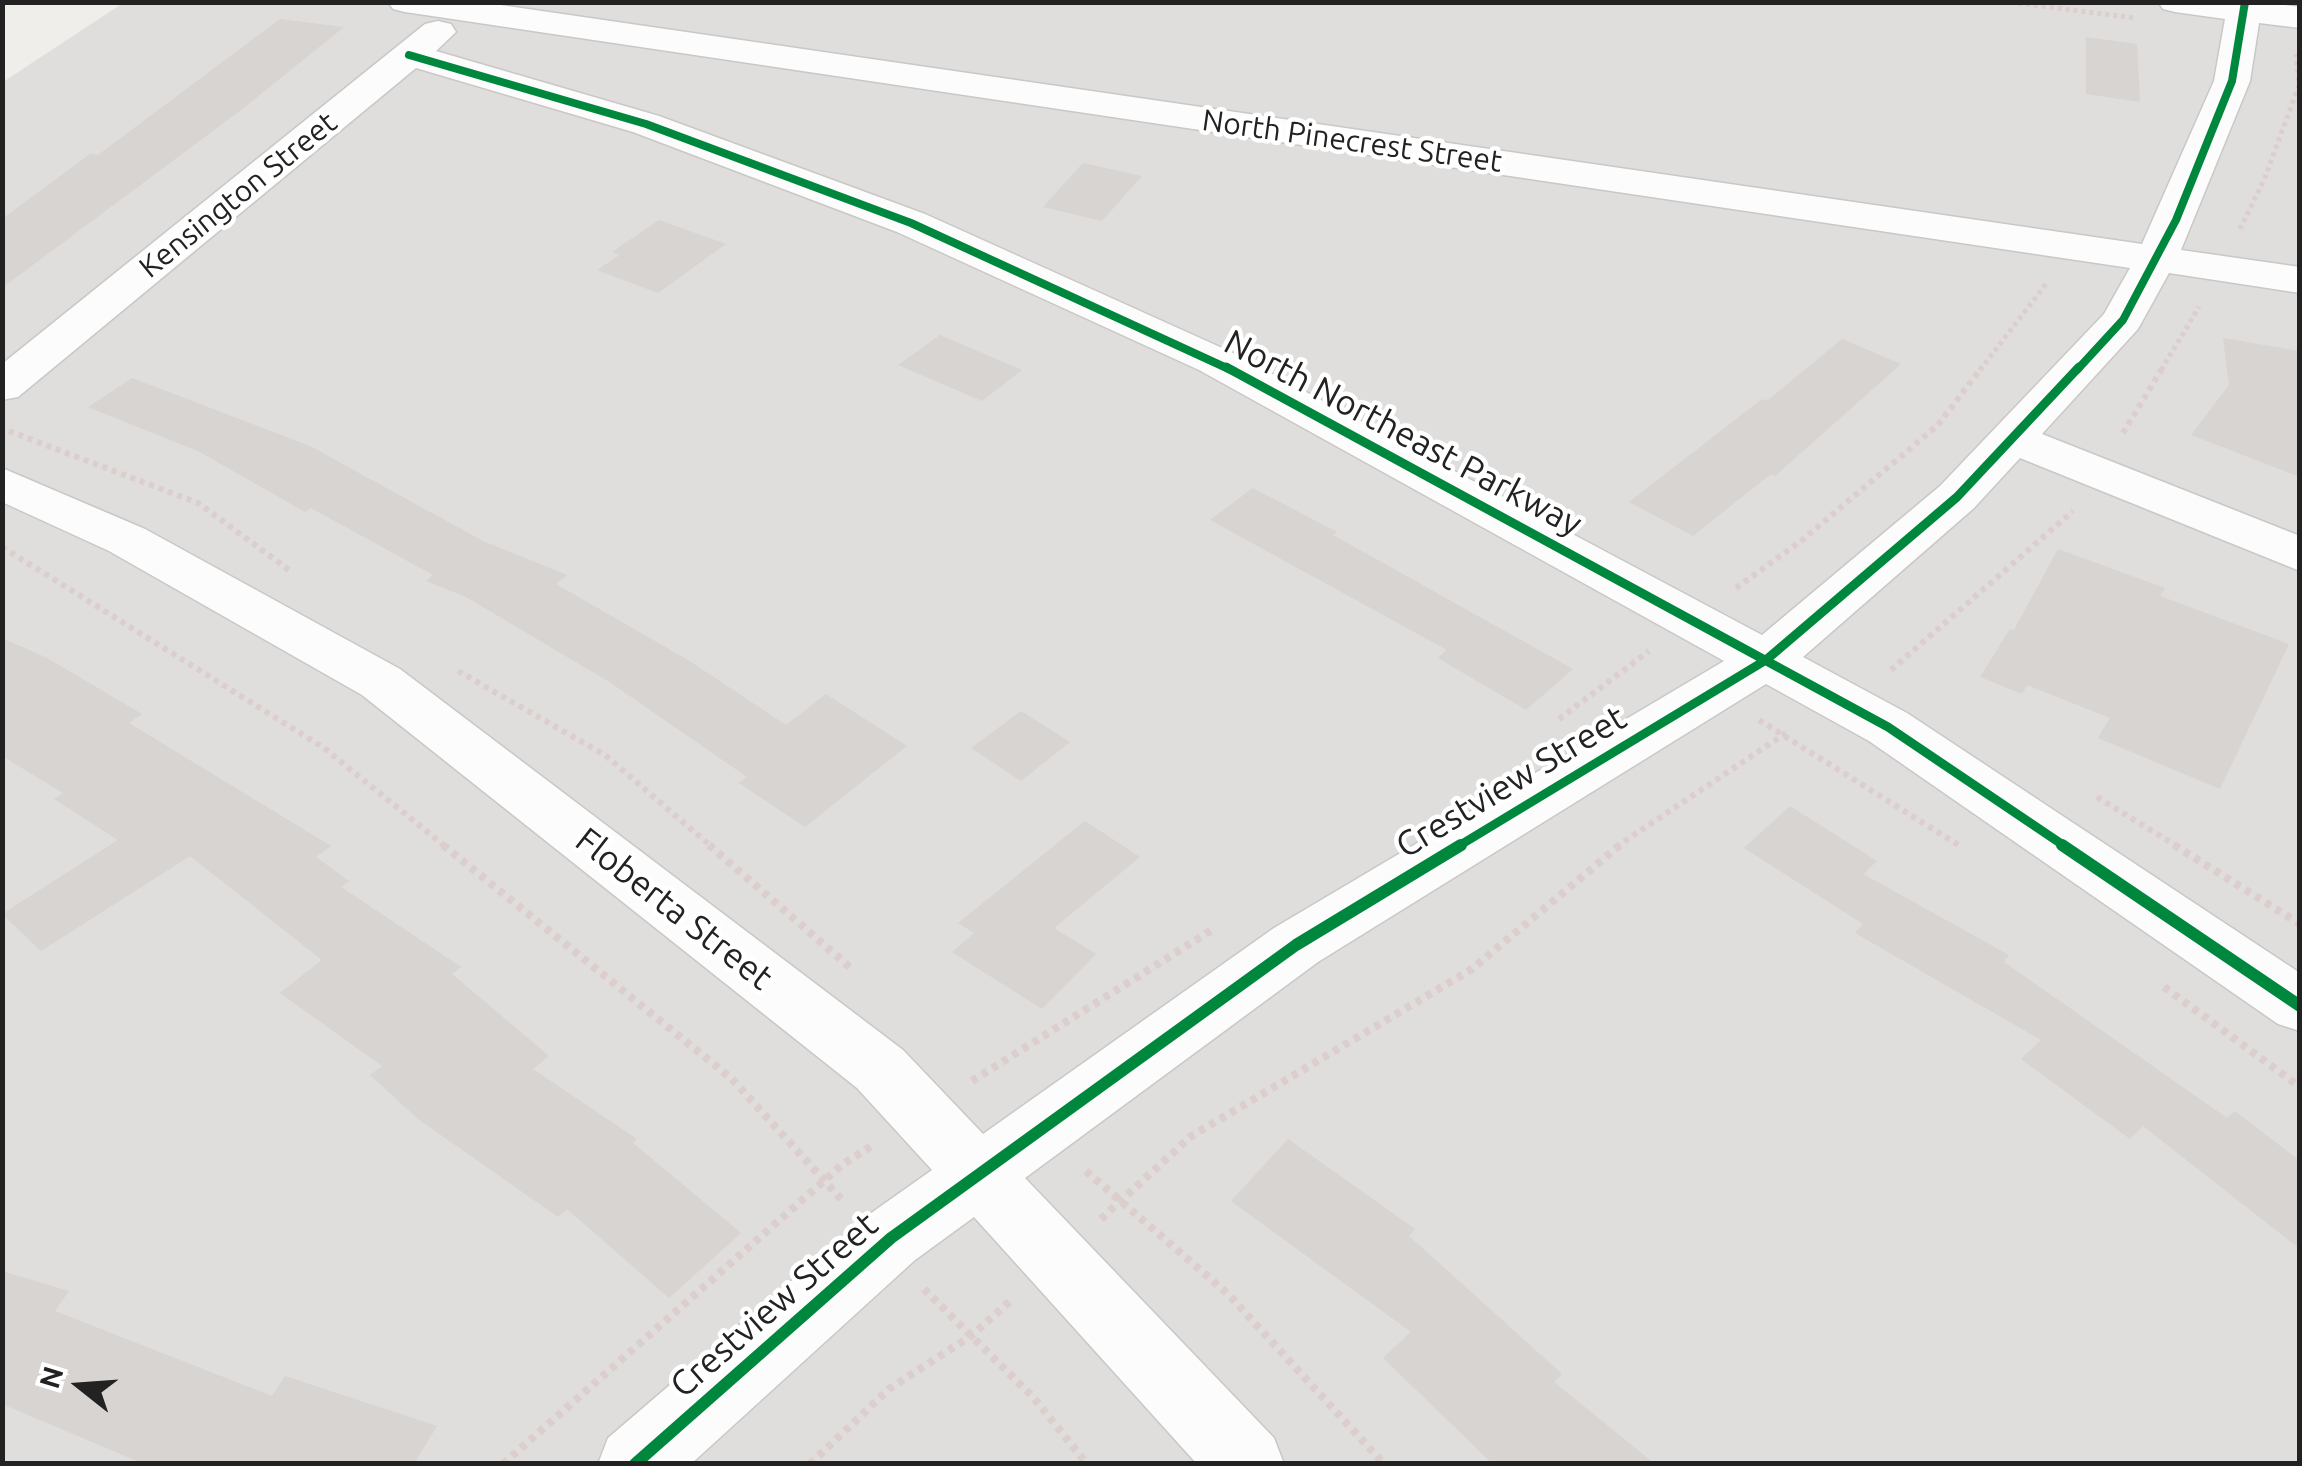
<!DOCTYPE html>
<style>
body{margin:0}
#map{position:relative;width:2302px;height:1466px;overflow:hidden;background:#f0eeeb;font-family:Ubuntu,sans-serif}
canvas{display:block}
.frame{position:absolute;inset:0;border:5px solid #222;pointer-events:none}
.north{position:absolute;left:30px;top:1336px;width:100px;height:100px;-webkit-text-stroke:8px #fff;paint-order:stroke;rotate:287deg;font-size:28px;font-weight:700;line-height:40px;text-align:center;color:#222}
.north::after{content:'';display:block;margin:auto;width:35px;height:45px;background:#222;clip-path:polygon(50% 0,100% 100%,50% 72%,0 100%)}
</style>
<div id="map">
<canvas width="2302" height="1466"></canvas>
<div class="frame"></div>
<div class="north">N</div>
</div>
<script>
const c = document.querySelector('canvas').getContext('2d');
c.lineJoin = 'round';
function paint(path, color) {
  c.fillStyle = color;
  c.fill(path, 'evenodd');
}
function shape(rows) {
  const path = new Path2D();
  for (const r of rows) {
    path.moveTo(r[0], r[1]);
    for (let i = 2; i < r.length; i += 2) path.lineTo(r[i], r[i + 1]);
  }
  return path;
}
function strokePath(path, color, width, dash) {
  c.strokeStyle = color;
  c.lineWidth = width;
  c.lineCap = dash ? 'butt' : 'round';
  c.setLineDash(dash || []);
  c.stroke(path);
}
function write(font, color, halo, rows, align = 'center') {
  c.font = font + ' Ubuntu,sans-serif';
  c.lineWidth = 9;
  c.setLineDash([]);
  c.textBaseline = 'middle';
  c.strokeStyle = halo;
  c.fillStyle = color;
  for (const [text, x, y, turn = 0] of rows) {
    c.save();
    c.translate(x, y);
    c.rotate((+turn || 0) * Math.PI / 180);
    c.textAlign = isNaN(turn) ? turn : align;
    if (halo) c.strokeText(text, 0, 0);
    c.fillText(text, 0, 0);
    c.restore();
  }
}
paint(shape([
 [123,3,2299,3,2299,1463,3,1464,3,82]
]), '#dfdedc');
paint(shape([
 [280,19,344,27,241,110,2,288,2,219,90,154,98,155],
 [2086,37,2137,44,2140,102,2086,94],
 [1083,163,1142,176,1102,221,1043,207],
 [659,220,726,244,658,293,597,270,620,255,612,252],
 [940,335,1022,370,982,401,898,365],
 [2223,338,2300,351,2300,477,2191,435,2229,385],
 [1842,339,1901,364,1775,476,1771,474,1693,536,1629,502,1762,399,1767,401],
 [132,378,310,446,483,541,567,575,556,584,688,660,786,725,826,694,907,746,805,827,739,783,747,777,611,683,466,597,426,581,433,575,311,508,305,512,198,451,88,407],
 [1253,488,1337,532,1333,535,1573,669,1526,710,1438,658,1447,650,1210,520],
 [2058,549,2165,588,2160,596,2289,644,2220,789,2098,738,2110,718,2027,685,2022,694,1980,677,2010,629,2014,630],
 [2,638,47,658,142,714,129,723,331,846,316,857,349,881,341,887,461,967,452,974,549,1056,533,1069,637,1139,633,1143,741,1233,669,1298,567,1209,558,1217,418,1119,370,1075,382,1066,280,993,322,960,190,856,41,951,2,914,118,840,54,799,63,793,2,756],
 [1021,711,1070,742,1021,781,971,748],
 [1790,806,1877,861,1863,874,2009,955,2004,962,2227,1118,2235,1111,2300,1161,2300,1249,2143,1126,2130,1139,2021,1059,2041,1040,1855,933,1863,924,1744,848],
 [1085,821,1140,857,1054,928,1096,954,1042,1009,952,952,974,933,958,923],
 [1288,1139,1415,1229,1409,1236,1562,1374,1554,1382,1655,1464,1493,1464,1383,1358,1411,1332,1231,1201],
 [2,1271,69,1291,55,1311,272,1396,285,1376,437,1426,414,1464,144,1464,2,1404]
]), '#d7d4d2');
const minor = shape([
 [388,2,480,2,2142,244,2214,81,2225,19,2175,12,2163,9,2158,2,2262,2,2300,7,2300,28,2259,23,2250,81,2181,250,2300,267,2300,293,2169,273,2138,329,2042,434,2300,536,2300,571,2020,458,1974,508,1803,657,1907,713,2300,973,2300,1031,2278,1024,1869,741,1766,684,1318,962,1025,1178,1274,1438,1284,1464,1197,1464,974,1217,915,1260,691,1464,598,1464,608,1438,867,1216,932,1170,857,1088,362,695,109,551,2,502,2,468,145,529,400,669,903,1050,983,1134,1274,928,1724,661,1199,370,897,232,633,132,416,68,18,397,2,400,2,364,425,24,438,21,451,24,456,32,436,51,659,116,925,214,1231,352,1762,635,1940,486,2104,314,2130,268,405,12,393,9,388,2]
]);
strokePath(minor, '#c9c8c7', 3);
strokePath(shape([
 [2010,2,2135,18],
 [2240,229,2264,180,2299,85,2296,54],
 [1980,370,2046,284],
 [2161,370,2199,307]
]), '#dccecd', 5, [4, 4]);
strokePath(shape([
 [9,431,198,503,289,570],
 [2123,433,2163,367],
 [2,547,324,748,446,847],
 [1736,588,1801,541,1938,425,1982,367],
 [1891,670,2073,511],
 [458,671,605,755,712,847],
 [1559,719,1649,651],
 [1759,720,1960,846],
 [2097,797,2178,847],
 [1616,847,1786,733]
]), '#dccecd', 6, [5, 5]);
strokePath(shape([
 [443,845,732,1079,841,1199],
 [709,845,853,970],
 [2174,845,2300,924],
 [2164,987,2300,1087],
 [972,1081,1215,928],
 [1086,1171,1228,1294,1384,1464],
 [1101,1219,1190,1137,1472,969,1620,845],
 [924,1289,1033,1397,1087,1464],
 [503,1464,843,1164,873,1145],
 [810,1464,889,1389,971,1336,1010,1301]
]), '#dccecd', 8, [6, 6]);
paint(minor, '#fdfcfc');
strokePath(shape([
 [409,55,646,124,911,223,1231,370],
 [2077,370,2123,320,2176,220,2232,81,2245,2]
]), '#00873e', 8);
strokePath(shape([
 [1226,367,1888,727,2066,847],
 [1457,847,1766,660,1957,497,2079,367]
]), '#00873e', 9);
strokePath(shape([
 [2062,845,2300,1006],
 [635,1464,891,1238,1296,945,1461,845]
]), '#00873e', 12);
write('30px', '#222', '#fff', [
 ["North Pinecrest Street",1352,141,8],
 ["Kensington Street",238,195,-39]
]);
write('35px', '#222', '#fff', [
 ["North Northeast Parkway",1403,433,28],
 ["Crestview Street",1511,782,-31],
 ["Floberta Street",674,909,38],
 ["Crestview Street",774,1305,-41]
]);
</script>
